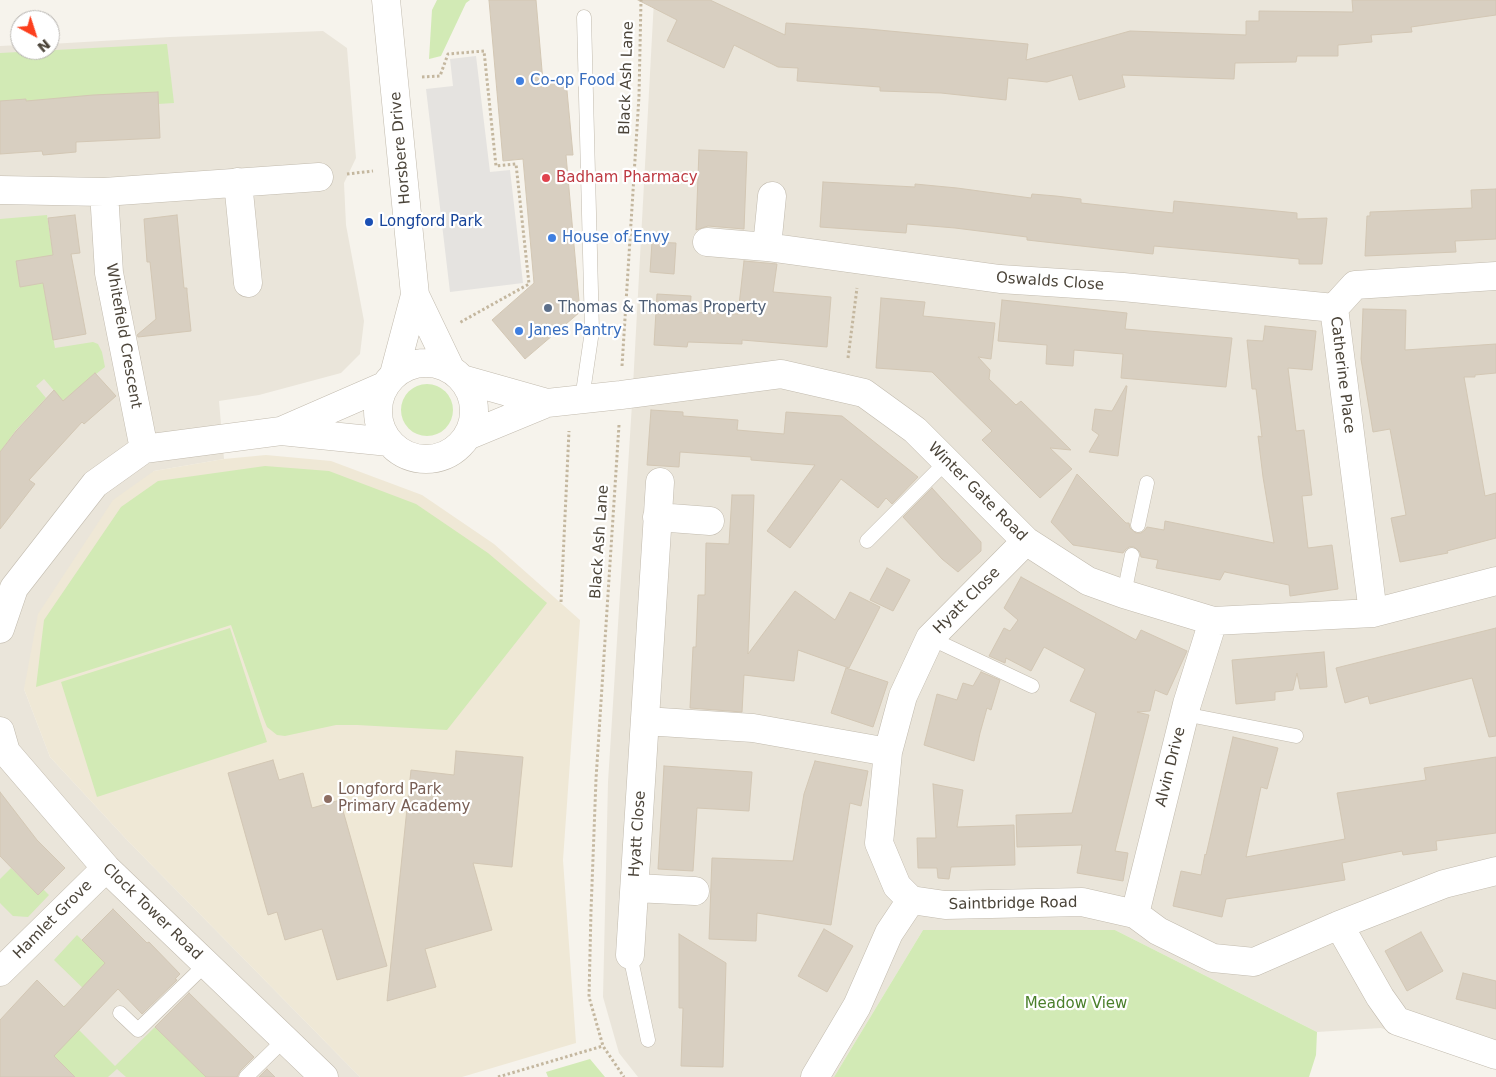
<!DOCTYPE html>
<style>
body{margin:0}
#map{position:relative;width:1496px;height:1077px;overflow:hidden;background:#f6f3ec;font-family:"DejaVu Sans",sans-serif}
canvas{display:block}
.north{position:absolute;left:10px;top:10px;width:50px;height:50px;box-sizing:border-box;background:#fff;border:1px solid #b7b4b0;border-radius:50%;rotate:140deg;font-size:14px;font-weight:700;line-height:20px;text-align:center;color:#4b4439}
.north::after{content:'';display:block;margin:auto;width:18px;height:22px;background:#fc3f1d;clip-path:polygon(50% 0,100% 100%,50% 72%,0 100%)}
</style>
<div id="map">
<canvas width="1496" height="1077"></canvas>
<div class="north">N</div>
</div>
<script>
const c = document.querySelector('canvas').getContext('2d');
c.lineJoin = 'round';
function paint(path, color) {
  c.fillStyle = color;
  c.fill(path, 'evenodd');
}
function shape(rows) {
  const path = new Path2D();
  for (const r of rows) {
    if (r.length === 3) {
      path.moveTo(r[0] + r[2], r[1]);
      path.arc(r[0], r[1], r[2], 0, 2 * Math.PI);
      continue;
    }
    path.moveTo(r[0], r[1]);
    for (let i = 2; i < r.length; i += 2) path.lineTo(r[i], r[i + 1]);
  }
  return path;
}
function strokePath(path, color, width, dash) {
  c.strokeStyle = color;
  c.lineWidth = width;
  c.lineCap = dash ? 'butt' : 'round';
  c.setLineDash(dash || []);
  c.stroke(path);
}
function write(font, color, halo, rows, align = 'center') {
  c.font = font + ' "DejaVu Sans",sans-serif';
  c.lineWidth = 4.5;
  c.setLineDash([]);
  c.textBaseline = 'middle';
  c.strokeStyle = halo;
  c.fillStyle = color;
  for (const [text, x, y, turn = 0] of rows) {
    c.save();
    c.translate(x, y);
    c.rotate((+turn || 0) * Math.PI / 180);
    c.textAlign = isNaN(turn) ? turn : align;
    if (halo) c.strokeText(text, 0, 0);
    c.fillText(text, 0, 0);
    c.restore();
  }
}
paint(shape([
 [654,0,1496,0,1496,1067,1381,1028,1317,1032,1115,930,923,930,834,1077,638,1077,619,1053,603,997,608,782,632,404],
 [323,31,347,48,356,158,344,183,346,225,364,321,360,354,341,373,259,395,219,401,224,459,154,471,24,689,50,757,128,841,360,1077,0,1077,0,46,20,45,20,50,50,50,50,44,170,37]
]), '#eae5da');
paint(shape([
 [266,455,331,461,422,495,494,544,580,620,563,860,576,1043,462,1077,360,1077,128,841,50,757,24,689,38,614,113,500,154,471,224,459]
]), '#efe8d6');
paint(shape([
 [437,0,470,0,466,3,441,56,429,59,432,10],
 [167,44,174,103,158,104,0,101,0,53],
 [47,215,53,256,16,261,20,286,43,283,55,348,93,342,98,344,102,352,105,367,96,374,95,373,63,401,44,379,36,386,46,398,16,430,0,452,0,219],
 [427,410,26],
 [265,466,329,471,416,504,488,553,547,603,447,730,357,725,336,725,285,736,277,735,267,727,263,717,231,625,36,687,44,620,121,507,158,481],
 [230,628,267,742,97,797,61,682],
 [11,868,38,895,43,889,49,895,28,917,13,916,0,903,0,879],
 [923,930,1115,930,1317,1032,1316,1055,1309,1077,834,1077],
 [77,935,104,962,117,949,89,994,54,960],
 [65,1005,84,1023,79,1030,115,1066,155,1027,206,1077,126,1077,117,1069,108,1077,7,1077,34,1037],
 [590,1059,605,1077,548,1077,546,1072]
]), '#d2eab5');
paint(shape([
 [476,56,490,172,510,170,523,283,450,292,426,89,453,86,450,59]
]), '#e5e3e0');
const building = shape([
 [489,0,536,0,543,82,566,80,573,155,566,155,580,312,525,359,492,320,534,283,523,159,503,161,489,0],
 [638,0,710,0,785,35,786,23,868,29,1028,44,1026,60,1130,31,1246,35,1246,21,1259,21,1259,11,1353,12,1352,0,1496,0,1496,15,1411,27,1412,32,1371,35,1372,42,1338,45,1338,56,1297,56,1296,62,1235,63,1234,79,1122,75,1125,87,1079,100,1072,75,1047,82,1008,78,1006,100,941,93,880,91,880,87,797,81,798,68,778,67,734,45,724,68,667,41,677,20,638,0],
 [158,92,160,138,76,142,76,152,43,155,42,151,0,154,0,101,26,99,26,101,93,95,158,92],
 [699,150,747,152,744,229,708,226,696,230,699,150],
 [823,182,915,187,915,184,957,188,1031,198,1032,194,1056,196,1081,199,1081,203,1173,213,1174,201,1297,213,1297,219,1327,218,1322,264,1299,264,1299,259,1154,246,1153,254,1027,240,1027,237,955,228,907,224,906,233,820,227,823,182],
 [1496,189,1496,239,1455,241,1456,252,1365,256,1367,216,1370,216,1370,212,1472,208,1471,190,1496,189],
 [75,215,80,253,71,254,86,334,53,340,43,283,20,287,16,261,53,255,48,218,75,215],
 [177,215,184,288,187,288,187,292,191,331,138,337,137,335,156,319,150,262,147,262,144,219,177,215],
 [652,242,676,243,674,274,650,272,652,242],
 [744,261,777,264,773,292,831,297,827,347,742,340,742,344,688,342,687,347,654,345,657,294,691,296,690,312,738,314,744,261],
 [881,298,925,302,923,316,995,323,991,359,978,357,990,370,989,379,1016,405,1021,401,1071,450,1050,448,1072,469,1040,498,982,440,992,431,932,372,876,368,881,298],
 [1002,300,1127,313,1125,329,1232,338,1226,387,1121,378,1123,354,1074,350,1073,366,1046,364,1047,345,998,341,1002,300],
 [1363,309,1406,310,1405,350,1496,344,1496,373,1475,375,1475,377,1464,377,1485,496,1496,493,1496,538,1447,551,1448,553,1400,562,1391,518,1406,515,1390,429,1373,432,1361,359,1363,309],
 [1265,326,1316,331,1312,370,1288,368,1296,431,1304,430,1312,495,1302,496,1308,548,1332,545,1338,589,1290,596,1289,585,1225,572,1225,571,1220,580,1156,568,1158,560,1141,557,1140,552,1134,547,1129,547,1125,550,1123,553,1073,545,1051,522,1077,474,1126,523,1129,523,1130,528,1136,533,1141,533,1145,530,1147,527,1164,530,1165,521,1274,543,1263,477,1258,436,1262,437,1256,389,1252,389,1247,340,1263,341,1265,326],
 [95,373,116,396,84,424,82,422,29,480,35,484,0,529,0,452,16,431,54,390,63,401,95,373],
 [1126,386,1127,386,1118,456,1089,452,1099,435,1092,430,1095,409,1112,411,1126,386],
 [651,410,683,412,683,416,738,420,737,430,784,434,786,412,842,416,918,477,892,504,886,498,878,508,841,479,790,548,767,531,815,465,751,460,751,457,680,452,679,467,647,465,651,410],
 [932,488,981,542,981,551,958,572,942,559,903,517,932,488],
 [732,495,754,495,748,654,795,591,835,620,850,592,880,607,849,668,798,650,794,681,744,675,742,712,690,708,693,647,696,647,698,595,705,595,706,543,729,544,732,495],
 [887,568,910,580,893,611,870,600,887,568],
 [1021,577,1136,640,1141,630,1187,651,1167,695,1155,690,1150,711,1137,712,1149,715,1115,851,1128,853,1123,881,1077,873,1082,845,1017,847,1016,815,1072,813,1096,713,1070,701,1085,669,1044,647,1031,671,1006,658,1005,663,989,656,1004,628,1010,631,1018,620,1004,608,1021,577],
 [1496,628,1496,736,1489,737,1472,678,1370,704,1368,696,1345,703,1336,668,1496,628],
 [1324,652,1327,687,1300,689,1297,673,1293,690,1275,692,1275,700,1236,704,1232,660,1324,652],
 [846,668,888,682,873,727,831,713,846,668],
 [981,672,1000,680,991,710,987,708,980,733,974,761,924,745,937,694,957,700,963,683,973,686,981,672],
 [1233,737,1278,748,1267,789,1261,787,1246,857,1345,839,1337,793,1426,780,1424,768,1496,757,1496,833,1436,841,1437,850,1403,855,1402,851,1342,863,1345,880,1298,888,1226,899,1222,917,1173,906,1181,871,1201,875,1205,854,1206,855,1233,737],
 [456,751,523,757,512,867,473,863,492,930,425,949,436,987,387,1001,411,770,454,775,456,751],
 [273,760,279,780,303,773,312,808,340,800,387,966,337,980,322,929,285,940,277,912,268,915,228,773,273,760],
 [815,761,868,771,861,806,850,803,831,925,757,913,756,941,709,939,712,858,793,861,804,794,815,761],
 [664,766,752,772,749,811,697,808,693,871,658,869,664,766],
 [933,784,963,790,957,827,1014,825,1015,865,951,867,949,879,938,878,937,868,918,868,917,838,936,838,933,784],
 [0,792,37,840,65,868,38,895,0,856,0,792],
 [113,909,147,943,149,942,180,974,175,979,177,980,142,1014,118,989,54,1056,75,1077,0,1077,0,1020,37,980,64,1007,105,963,82,940,113,909],
 [824,929,853,946,827,992,798,976,824,929],
 [1421,932,1443,971,1407,991,1385,951,1421,932],
 [679,934,726,963,723,1067,681,1066,683,1008,679,1008,679,934],
 [1463,973,1496,981,1496,1009,1456,999,1463,973],
 [189,993,254,1057,240,1071,237,1077,206,1077,155,1027,189,993],
 [267,1069,275,1077,259,1077,267,1069]
]);
paint(building, '#d8cfc1');
strokePath(building, '#d3c7b4', 1);
const service = shape([
 [582,399,592,331,584,17],
 [1138,525,1147,483],
 [867,541,947,461],
 [1124,594,1132,555],
 [930,638,1032,686],
 [1184,714,1296,736],
 [630,955,648,1040],
 [120,1013,138,1030,206,964],
 [246,1077,285,1039]
]);
const minor = shape([
 [386,0,415,295,394,374],
 [238,182,248,283],
 [0,190,104,192,319,177],
 [104,192,109,273,144,449],
 [707,242,767,247,1000,279,1123,287,1334,308],
 [767,247,772,196],
 [415,295,451,370],
 [426,411,48],
 [462,379,547,403],
 [283,430,384,386],
 [467,436,547,403,621,395,781,374,864,393,915,430,1026,541,1088,581,1124,594,1213,621,1373,613,1496,581],
 [657,517,710,521],
 [1373,613,1334,308,1355,285,1496,276],
 [0,629,14,588,95,484,144,449,281,431,389,442],
 [645,721,753,728,888,752],
 [0,731,6,752,106,868,324,1077],
 [635,888,695,891],
 [911,900,897,886,879,843,888,752,903,696,930,638,1026,541],
 [1135,914,1187,704,1213,621],
 [1339,925,1380,997,1397,1021,1496,1055],
 [630,955,660,482],
 [0,972,106,868],
 [815,1077,857,1006,889,933,911,900,945,905,1082,902,1135,914,1158,931,1213,958,1254,962,1339,925,1444,884,1496,871]
]);
strokePath(service, '#c2bbae', 15);
strokePath(minor, '#c2bbae', 29);
strokePath(shape([
 [422,77,440,76,448,54,484,51,496,166,516,164,529,284,459,323],
 [347,174,373,171],
 [848,358,857,288],
 [622,366,639,96,641,0],
 [619,425,596,779,591,911,589,997,603,1046,624,1077],
 [561,602,569,431],
 [498,1077,603,1046]
]), '#c4b79f', 3, [2.5, 2.5]);
strokePath(service, '#fff', 14);
strokePath(minor, '#fff', 28);
for (const [x, y, r, color] of [
 [520,81,5,"#3f7fe0"],
 [546,178,5,"#e0444e"],
 [369,222,5,"#1a4fb4"],
 [552,238,5,"#3f7fe0"],
 [548,308,5,"#5c6f8a"],
 [519,331,5,"#3f7fe0"],
 [328,799,5,"#8d6e63"]
]) {
  const dot = new Path2D();
  dot.arc(x, y, r, 0, 2 * Math.PI);
  c.fillStyle = color;
  c.fill(dot);
  strokePath(dot, '#fff', 2);
}
write('15px', '#4b4439', '#fff', [
 ["Black Ash Lane",627,78,-88],
 ["Horsbere Drive",401,148,-95],
 ["Oswalds Close",1050,282,4],
 ["Whitefield Crescent",123,336,80],
 ["Catherine Place",1342,375,83],
 ["Winter Gate Road",977,492,45],
 ["Black Ash Lane",600,542,-86],
 ["Hyatt Close",967,601,-45],
 ["Alvin Drive",1171,767,-76],
 ["Hyatt Close",638,834,-86],
 ["Saintbridge Road",1013,904,-1],
 ["Clock Tower Road",152,912,44],
 ["Hamlet Grove",53,920,-45]
]);
write('15px', '#366cbe', '#fff', [
 ["Co-op Food",530,81],
 ["House of Envy",562,238],
 ["Janes Pantry",529,331]
], 'left');
write('15px', '#be3a42', '#fff', [
 ["Badham Pharmacy",556,178]
], 'left');
write('15px', '#164399', '#fff', [
 ["Longford Park",379,222]
], 'left');
write('15px', '#4e5e75', '#fff', [
 ["Thomas & Thomas Property",558,308]
], 'left');
write('15px', '#785e54', '#fff', [
 ["Longford Park",338,790],
 ["Primary Academy",338,807]
], 'left');
write('15px', '#4a7f2a', '#fff', [
 ["Meadow View",1076,1004]
]);
</script>
